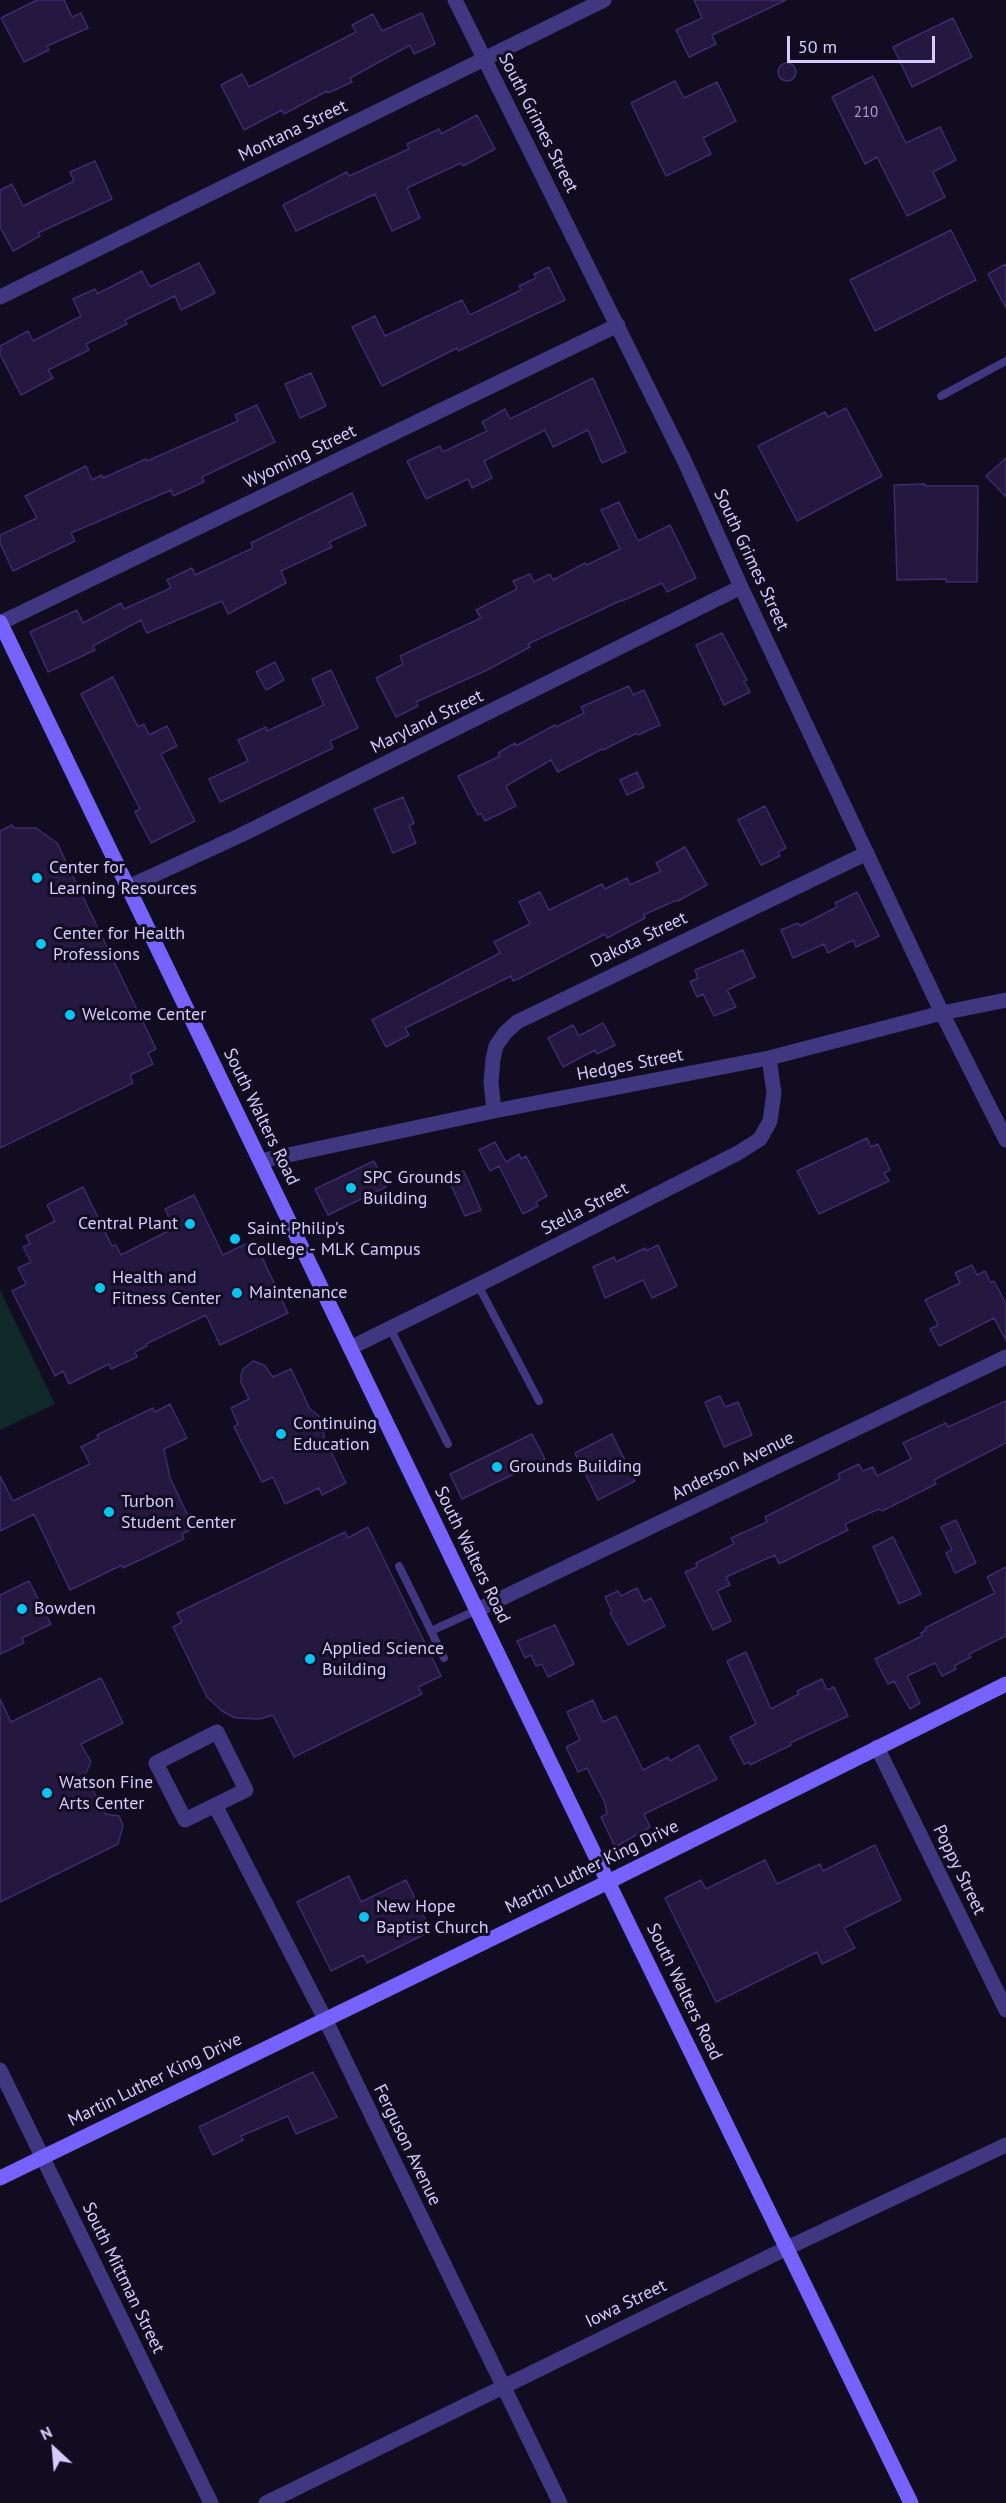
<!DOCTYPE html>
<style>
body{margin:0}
#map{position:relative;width:1006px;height:2503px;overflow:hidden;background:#120c20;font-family:"PT Sans",sans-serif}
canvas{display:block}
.north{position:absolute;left:24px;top:2419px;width:60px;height:60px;-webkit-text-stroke:4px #120c20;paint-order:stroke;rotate:334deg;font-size:16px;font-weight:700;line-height:24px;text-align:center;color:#d6cbff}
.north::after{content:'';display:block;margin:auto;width:21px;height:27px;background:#d6cbff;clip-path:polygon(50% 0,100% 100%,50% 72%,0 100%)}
.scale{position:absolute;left:787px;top:36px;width:148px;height:27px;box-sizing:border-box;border:3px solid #d6cbff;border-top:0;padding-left:8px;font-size:18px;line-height:21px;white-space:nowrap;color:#d6cbff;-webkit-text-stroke:4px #120c20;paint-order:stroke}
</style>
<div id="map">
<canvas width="1006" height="2503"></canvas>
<div class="north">N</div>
<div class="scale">50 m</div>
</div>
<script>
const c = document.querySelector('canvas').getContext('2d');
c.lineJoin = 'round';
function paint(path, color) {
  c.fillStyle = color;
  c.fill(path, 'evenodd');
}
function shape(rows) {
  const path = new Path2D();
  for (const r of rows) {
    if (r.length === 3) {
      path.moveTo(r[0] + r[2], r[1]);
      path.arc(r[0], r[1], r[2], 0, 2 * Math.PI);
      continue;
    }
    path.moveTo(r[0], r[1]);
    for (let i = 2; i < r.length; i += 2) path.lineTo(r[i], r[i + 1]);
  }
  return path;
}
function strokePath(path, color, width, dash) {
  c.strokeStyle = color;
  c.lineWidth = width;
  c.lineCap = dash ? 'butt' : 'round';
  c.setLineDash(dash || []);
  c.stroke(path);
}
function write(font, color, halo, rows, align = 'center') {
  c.font = font + ' "PT Sans",sans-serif';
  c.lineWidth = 6;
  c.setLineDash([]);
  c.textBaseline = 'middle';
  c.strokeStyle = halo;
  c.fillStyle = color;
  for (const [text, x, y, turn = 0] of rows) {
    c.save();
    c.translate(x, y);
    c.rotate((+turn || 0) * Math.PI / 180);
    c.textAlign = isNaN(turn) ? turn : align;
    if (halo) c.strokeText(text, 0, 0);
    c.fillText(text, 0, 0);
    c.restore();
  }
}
paint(shape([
 [0,1290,55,1404,0,1430]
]), '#0f292a');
const building = shape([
 [37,0,64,0,72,17,81,13,88,28,47,46,49,50,24,62,1,18,37,0],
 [694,0,786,0,712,35,716,44,689,57,676,30,702,18,694,0],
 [422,13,435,44,414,54,410,45,350,78,352,82,328,93,327,91,284,114,282,110,244,130,221,85,242,74,249,87,356,32,352,25,373,14,382,31,422,13],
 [953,18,972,57,912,87,893,47,953,18],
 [787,72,9],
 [873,76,906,143,940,127,956,160,933,172,945,197,907,216,877,157,865,164,832,97,873,76],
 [675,81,684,98,717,82,736,121,703,138,711,154,666,176,631,103,675,81],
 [477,115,495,149,463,166,461,163,407,188,420,218,392,231,375,194,296,231,283,205,347,172,349,176,409,149,407,144,439,129,441,134,477,115],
 [95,161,112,199,38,233,40,236,13,251,0,227,0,190,12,184,23,206,74,181,70,172,95,161],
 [951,230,976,280,875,331,850,280,951,230],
 [199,263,215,293,181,310,175,296,125,320,127,324,86,344,89,350,48,370,53,378,21,395,0,354,0,346,28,331,33,341,81,316,73,299,95,289,97,294,142,271,150,287,199,263],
 [1006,264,1006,308,988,274,1006,264],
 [549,267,565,300,458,351,457,348,382,386,352,327,375,316,385,336,462,300,470,315,521,290,519,286,536,278,534,274,549,267],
 [311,373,326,406,300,418,285,384,311,373],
 [593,378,626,452,602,463,588,430,553,447,545,430,484,461,492,478,472,488,468,479,426,499,407,461,440,446,443,452,487,431,482,422,505,409,510,419,593,378],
 [257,405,275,442,202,477,204,482,173,496,171,490,71,533,75,541,13,571,0,543,0,535,37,518,25,496,86,466,92,480,102,475,103,478,146,459,147,461,238,421,235,415,257,405],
 [846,408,882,476,797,521,758,446,825,412,828,417,846,408],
 [1006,458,1006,497,986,476,1006,458],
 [925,484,925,486,978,486,977,582,946,582,946,579,897,580,894,485,925,484],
 [352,493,366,525,329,542,332,547,281,571,286,583,228,614,222,601,147,633,141,620,93,646,95,650,48,672,30,632,77,610,83,623,121,603,124,609,171,588,167,580,192,568,195,575,253,548,251,543,352,493],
 [619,502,638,541,670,525,696,578,667,592,662,583,622,601,622,600,528,644,530,647,487,670,416,702,418,706,396,717,376,678,403,664,400,656,481,618,476,610,517,589,513,581,530,574,534,582,550,574,553,580,585,563,587,565,620,549,601,510,619,502],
 [722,633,747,680,744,681,750,692,724,705,696,645,722,633],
 [275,662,284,680,266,690,256,672,275,662],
 [331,670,358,728,330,741,333,748,220,802,209,779,248,761,238,740,266,727,267,731,324,705,312,679,331,670],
 [113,677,138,727,144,724,149,735,167,726,177,746,161,754,195,821,151,843,135,812,140,809,81,694,113,677],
 [629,686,633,695,644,690,660,725,638,735,637,733,603,750,602,749,558,772,551,760,506,786,516,806,485,821,481,813,478,815,458,776,500,756,498,753,515,743,516,746,555,725,556,727,584,713,581,707,629,686],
 [637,772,644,787,627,795,620,780,637,772],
 [403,797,414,823,409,826,416,843,393,853,374,809,403,797],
 [765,806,786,848,778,852,780,856,761,865,738,820,765,806],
 [12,825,14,828,36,828,57,843,156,1049,148,1053,153,1064,130,1075,133,1083,0,1148,0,831,12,825],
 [685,847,707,885,678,901,677,900,643,915,645,918,607,938,605,934,520,978,513,981,511,976,444,1009,405,1028,409,1035,386,1047,372,1020,500,953,494,942,530,924,519,902,540,892,549,910,602,884,605,889,627,878,630,885,661,871,656,863,685,847],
 [857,892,879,936,856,947,853,940,828,953,824,944,793,958,781,930,798,923,800,926,837,907,835,903,857,892],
 [743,950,755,977,727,990,736,1007,714,1016,703,994,697,997,690,982,698,978,695,970,743,950],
 [603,1023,615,1045,597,1054,595,1050,563,1067,548,1038,573,1025,579,1036,603,1023],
 [867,1138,871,1147,878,1144,890,1170,884,1173,889,1181,819,1214,797,1171,867,1138],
 [495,1142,506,1162,519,1154,521,1159,526,1156,547,1196,536,1202,538,1206,523,1214,499,1166,490,1171,479,1150,495,1142],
 [374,1161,386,1187,328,1215,315,1189,374,1161],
 [464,1171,481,1210,465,1216,448,1178,464,1171],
 [83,1187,112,1246,116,1245,121,1255,174,1228,165,1209,194,1195,223,1255,254,1240,288,1313,220,1345,206,1315,146,1344,147,1346,135,1352,137,1357,111,1369,109,1364,69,1384,63,1371,55,1376,12,1291,26,1284,18,1268,31,1262,23,1247,30,1244,26,1236,55,1221,47,1205,83,1187],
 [658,1245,677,1286,652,1298,643,1280,605,1298,593,1267,614,1257,616,1262,645,1248,646,1251,658,1245],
 [972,1265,977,1275,985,1271,991,1283,994,1281,1006,1304,1006,1341,994,1318,939,1346,930,1329,938,1325,925,1300,960,1283,955,1273,972,1265],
 [253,1361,264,1365,273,1377,291,1369,310,1409,319,1416,323,1425,324,1437,346,1483,322,1495,319,1488,285,1504,273,1477,262,1482,234,1427,238,1424,231,1408,249,1399,241,1382,241,1375,243,1369,253,1361],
 [720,1396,725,1407,738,1402,752,1435,724,1447,705,1402,720,1396],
 [1006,1401,1006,1443,934,1480,936,1484,882,1511,879,1509,845,1524,848,1530,779,1564,775,1555,726,1577,730,1585,717,1591,731,1621,713,1630,685,1572,697,1567,696,1563,734,1544,731,1538,767,1522,765,1517,840,1479,838,1474,859,1464,863,1471,873,1467,877,1476,911,1459,903,1443,946,1423,948,1427,1006,1401],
 [170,1404,187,1438,164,1449,170,1478,194,1528,182,1534,184,1539,123,1568,122,1565,70,1590,34,1514,0,1531,0,1476,13,1501,90,1464,81,1447,99,1438,97,1435,153,1408,155,1412,170,1404],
 [532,1434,545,1459,462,1499,450,1474,532,1434],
 [612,1434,635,1481,598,1500,575,1453,612,1434],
 [956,1520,976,1563,955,1573,946,1553,952,1550,941,1527,956,1520],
 [368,1527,441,1676,418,1687,422,1694,294,1757,273,1715,260,1719,235,1718,222,1711,207,1697,173,1627,182,1622,177,1613,345,1532,348,1538,368,1527],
 [893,1537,921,1594,899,1604,873,1547,893,1537],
 [1006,1567,1006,1636,969,1654,971,1657,954,1666,956,1669,942,1676,935,1663,907,1676,920,1703,910,1709,894,1681,888,1684,875,1659,922,1636,921,1633,926,1630,925,1628,995,1593,987,1577,1006,1567],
 [29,1581,51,1624,22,1638,24,1643,0,1654,0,1595,29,1581],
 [637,1588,644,1602,651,1598,665,1626,628,1645,610,1613,612,1612,605,1597,618,1591,621,1596,637,1588],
 [555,1625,574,1664,548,1677,542,1664,536,1666,531,1655,525,1658,517,1641,555,1625],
 [746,1652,771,1709,799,1694,797,1691,822,1679,827,1690,834,1687,848,1716,790,1743,791,1745,750,1765,749,1762,744,1764,730,1737,756,1724,727,1661,746,1652],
 [101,1678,123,1723,81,1744,91,1762,85,1775,105,1814,119,1816,123,1826,118,1844,0,1902,0,1699,11,1722,101,1678],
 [593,1700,603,1722,616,1716,643,1770,668,1757,670,1761,698,1745,717,1779,644,1814,650,1827,615,1847,601,1817,607,1814,605,1803,587,1768,578,1772,566,1747,580,1740,567,1712,593,1700],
 [875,1845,901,1900,844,1928,855,1948,822,1964,817,1952,716,2002,665,1898,701,1880,706,1889,765,1860,777,1884,820,1864,823,1871,875,1845],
 [349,1876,361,1902,406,1880,431,1931,367,1963,363,1955,331,1971,297,1902,349,1876],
 [313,2072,337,2117,296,2134,288,2116,241,2136,243,2140,213,2155,199,2127,313,2072]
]);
paint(building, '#241841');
strokePath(building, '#3e2a6e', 1.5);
strokePath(shape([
 [941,396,1006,361],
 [478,1285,539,1401],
 [390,1328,448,1444],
 [399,1566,431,1631,477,1610],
 [431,1631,444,1658]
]), '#403780', 8);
strokePath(shape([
 [455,0,685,462,741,587,942,1013,1006,1140],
 [0,297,604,0],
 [0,623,618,325],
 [128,887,241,835,741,587],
 [494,1111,491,1082,493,1059,496,1046,505,1033,517,1022,867,853],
 [260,1161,494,1111,769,1058,942,1013,1006,1000],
 [350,1348,502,1273,738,1153,760,1139,770,1121,774,1093,769,1058],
 [477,1610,1006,1357],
 [217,1732,246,1790,185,1820,156,1763,217,1732],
 [877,1747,1006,2010],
 [215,1805,325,2019,560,2503],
 [0,2070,211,2503],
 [266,2503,787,2248,1006,2145]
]), '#403780', 15);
strokePath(shape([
 [0,622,608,1882,911,2503],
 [0,2178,608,1882,1006,1684]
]), '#7562ff', 15);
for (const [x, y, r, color] of [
 [37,878,6,"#00c7f6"],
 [41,944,6,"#00c7f6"],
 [70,1015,6,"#00c7f6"],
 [351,1188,6,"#00c7f6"],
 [190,1224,6,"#00c7f6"],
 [235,1239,6,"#00c7f6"],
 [100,1288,6,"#00c7f6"],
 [237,1293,6,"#00c7f6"],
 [281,1434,6,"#00c7f6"],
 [497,1467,6,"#00c7f6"],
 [109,1512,6,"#00c7f6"],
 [22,1609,6,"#00c7f6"],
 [310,1659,6,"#00c7f6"],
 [47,1793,6,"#00c7f6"],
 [364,1917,6,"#00c7f6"]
]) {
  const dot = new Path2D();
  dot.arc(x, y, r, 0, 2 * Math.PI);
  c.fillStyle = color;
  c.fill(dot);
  strokePath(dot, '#120c20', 2);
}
write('15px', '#aa9ed0', null, [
 ["210",866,113]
]);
write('18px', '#d6cbff', '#120c20', [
 ["South Grimes Street",538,123,63],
 ["Montana Street",293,131,-26],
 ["Wyoming Street",300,457,-26],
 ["South Grimes Street",751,560,65],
 ["Maryland Street",427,722,-26],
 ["Dakota Street",639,940,-26],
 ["Hedges Street",630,1065,-11],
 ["South Walters Road",261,1117,64],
 ["Stella Street",585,1209,-27],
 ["Anderson Avenue",733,1466,-26],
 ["South Walters Road",472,1555,64],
 ["Martin Luther King Drive",592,1867,-26],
 ["Poppy Street",959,1870,64],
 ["South Walters Road",684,1992,64],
 ["Martin Luther King Drive",155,2080,-26],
 ["Ferguson Avenue",407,2145,64],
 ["South Mittman Street",123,2278,64],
 ["Iowa Street",626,2304,-26]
]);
write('18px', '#d6cbff', '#120c20', [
 ["Center for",49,868],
 ["Learning Resources",49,889],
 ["Center for Health",53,934],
 ["Professions",53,955],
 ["Welcome Center",82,1015],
 ["SPC Grounds",363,1178],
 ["Building",363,1199],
 ["Central Plant",178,1224,"right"],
 ["Saint Philip's",247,1229],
 ["College - MLK Campus",247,1250],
 ["Health and",112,1278],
 ["Fitness Center",112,1299],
 ["Maintenance",249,1293],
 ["Continuing",293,1424],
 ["Education",293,1445],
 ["Grounds Building",509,1467],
 ["Turbon",121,1502],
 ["Student Center",121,1523],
 ["Bowden",34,1609],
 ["Applied Science",322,1649],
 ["Building",322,1670],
 ["Watson Fine",59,1783],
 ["Arts Center",59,1804],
 ["New Hope",376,1907],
 ["Baptist Church",376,1928]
], 'left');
</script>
